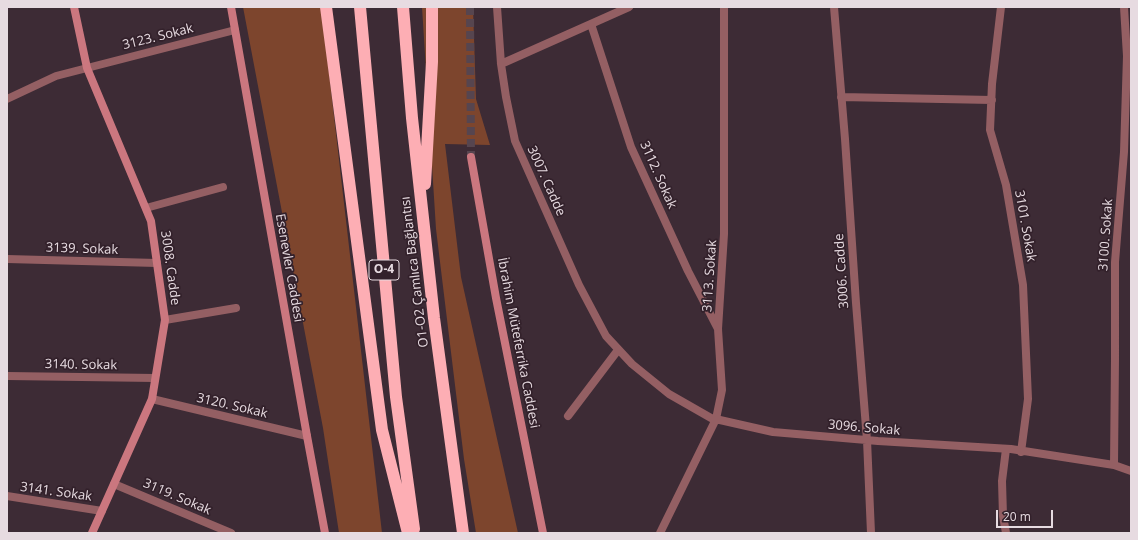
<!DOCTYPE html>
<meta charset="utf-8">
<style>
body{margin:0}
#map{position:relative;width:1138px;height:540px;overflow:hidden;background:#3d2b35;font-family:"Open Sans",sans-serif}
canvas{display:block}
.frame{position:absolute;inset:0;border:8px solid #e7dbe1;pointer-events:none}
.scale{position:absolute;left:996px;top:510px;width:57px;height:18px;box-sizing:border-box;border:2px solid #e7dbe1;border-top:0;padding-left:5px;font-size:12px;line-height:14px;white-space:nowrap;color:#e7dbe1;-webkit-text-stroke:3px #33212b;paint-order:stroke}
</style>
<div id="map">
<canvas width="1138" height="540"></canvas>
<div class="frame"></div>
<div class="scale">20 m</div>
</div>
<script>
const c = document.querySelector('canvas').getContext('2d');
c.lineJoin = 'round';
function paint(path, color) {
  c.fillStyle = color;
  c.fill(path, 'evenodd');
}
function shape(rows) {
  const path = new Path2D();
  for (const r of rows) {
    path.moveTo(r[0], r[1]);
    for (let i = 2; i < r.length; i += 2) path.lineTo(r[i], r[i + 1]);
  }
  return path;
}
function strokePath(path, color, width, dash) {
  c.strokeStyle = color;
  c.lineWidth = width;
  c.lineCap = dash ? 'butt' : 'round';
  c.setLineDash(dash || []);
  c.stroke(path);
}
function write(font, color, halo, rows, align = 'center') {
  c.font = font + ' "Open Sans",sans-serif';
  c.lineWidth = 3.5;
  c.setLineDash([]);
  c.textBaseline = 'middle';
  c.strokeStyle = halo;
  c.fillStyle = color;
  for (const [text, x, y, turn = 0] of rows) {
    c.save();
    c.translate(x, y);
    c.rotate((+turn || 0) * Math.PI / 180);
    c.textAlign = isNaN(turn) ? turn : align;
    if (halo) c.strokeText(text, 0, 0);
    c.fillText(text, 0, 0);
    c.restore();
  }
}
paint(shape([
 [243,7,323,7,323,21,382,533,339,533,323,428],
 [422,7,473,7,476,99,490,145,445,144,461,277,518,533,476,533,464,459,436,229]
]), '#7d452d');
strokePath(shape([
 [470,7,471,157]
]), '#56454f', 8, [8, 4]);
strokePath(shape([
 [497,7,501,64,506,97,515,141,579,285,606,336,632,364,669,394,711,418,773,432,878,441,1011,449,1114,465,1131,471],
 [834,7,845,139,856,303,867,440,871,533],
 [1001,7,992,84,990,130,1006,185,1023,285,1028,399,1021,452],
 [591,24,631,147,688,271,718,329],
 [501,64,629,7],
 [841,97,992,100],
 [7,99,56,76,235,30],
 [146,208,223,187],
 [7,259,157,263],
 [165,320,236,308],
 [7,376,155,378],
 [152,399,307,436],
 [568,416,618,350],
 [1006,449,1002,481,1003,516,1006,533],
 [1114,465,1115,358,1115,262,1124,152,1127,56,1124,7],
 [114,484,231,533],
 [7,496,102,511],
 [660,533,716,419,722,390,718,329,724,234,724,7]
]), '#945f63', 8);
strokePath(shape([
 [74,7,87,68,151,221,165,320,152,399,92,533],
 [231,7,307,436,325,533],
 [471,157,496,298,543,533]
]), '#cb777f', 8);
strokePath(shape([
 [326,7,382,430,408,533],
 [360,7,396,397,414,529],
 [403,7,412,118,434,318,463,533],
 [425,184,432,62,432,7]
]), '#fdaeb4', 12);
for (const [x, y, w] of [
 [384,270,30]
]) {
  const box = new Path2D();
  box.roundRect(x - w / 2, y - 10, w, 20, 3);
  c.fillStyle = '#33212b';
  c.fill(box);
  strokePath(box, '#e7dbe1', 1);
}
write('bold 12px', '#e7dbe1', null, [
 ["O-4",384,270]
]);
write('13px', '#e7dbe1', '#33212b', [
 ["3123. Sokak",158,37,-14],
 ["3112. Sokak",658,175,66],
 ["3007. Cadde",546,181,66],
 ["3101. Sokak",1025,226,80],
 ["3100. Sokak",1106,235,-86],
 ["3139. Sokak",82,249,2],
 ["3008. Cadde",170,268,82],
 ["Esenevler Caddesi",289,268,80],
 ["3006. Cadde",842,271,-94],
 ["O1-O2 Çamlıca Bağlantısı",415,272,-97],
 ["3113. Sokak",710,276,-86],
 ["İbrahim Müteferrika Caddesi",518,343,79],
 ["3140. Sokak",81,365,1],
 ["3120. Sokak",232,406,13],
 ["3096. Sokak",864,428,5],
 ["3141. Sokak",56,492,8],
 ["3119. Sokak",177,497,23]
]);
</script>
